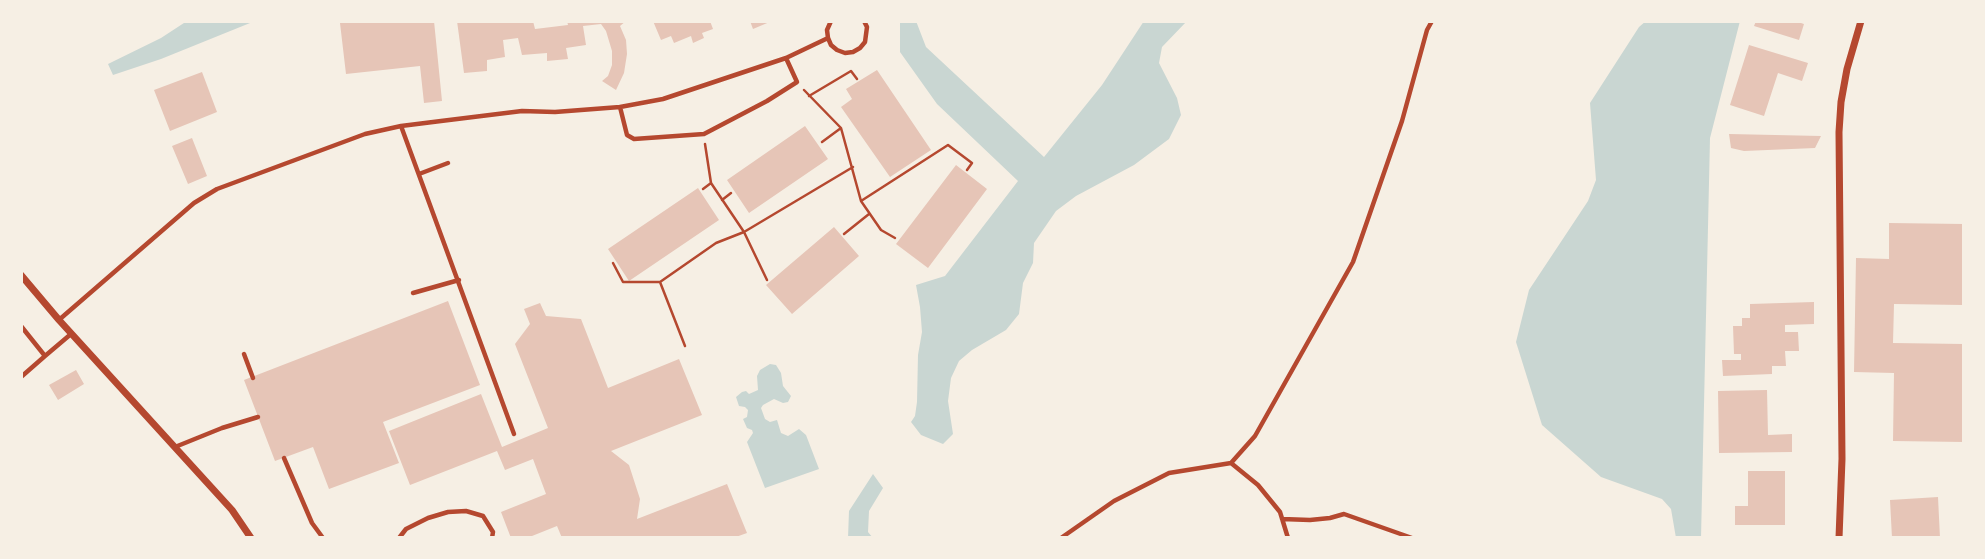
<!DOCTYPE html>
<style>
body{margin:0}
#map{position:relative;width:1985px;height:559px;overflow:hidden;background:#f6efe4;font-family:Georgia,serif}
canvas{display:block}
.frame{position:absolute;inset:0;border:23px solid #f6efe4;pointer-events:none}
</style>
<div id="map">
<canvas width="1985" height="559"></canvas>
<div class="frame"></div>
</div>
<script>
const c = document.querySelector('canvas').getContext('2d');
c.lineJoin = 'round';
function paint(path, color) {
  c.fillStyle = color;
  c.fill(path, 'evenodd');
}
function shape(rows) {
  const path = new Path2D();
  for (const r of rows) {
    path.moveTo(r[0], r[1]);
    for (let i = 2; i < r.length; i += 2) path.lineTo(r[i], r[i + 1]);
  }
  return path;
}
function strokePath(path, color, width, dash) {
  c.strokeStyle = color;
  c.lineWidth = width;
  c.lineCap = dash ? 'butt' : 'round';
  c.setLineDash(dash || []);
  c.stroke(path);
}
paint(shape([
 [187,21,255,21,161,59,113,75,108,64,161,38],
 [900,21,916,21,926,47,1044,157,1102,85,1144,21,1187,21,1162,47,1159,63,1177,98,1181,115,1169,139,1134,165,1076,196,1056,211,1034,243,1033,263,1023,283,1019,314,1006,330,972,350,959,361,951,378,948,401,953,434,943,444,921,435,911,422,915,416,917,402,918,355,922,332,920,307,916,285,945,276,1018,181,937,104,900,52],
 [1646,21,1740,21,1710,138,1701,538,1676,538,1671,509,1662,499,1601,477,1542,425,1516,342,1529,290,1588,201,1596,180,1590,103,1639,27],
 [770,364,776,365,781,373,783,386,791,396,788,402,783,403,774,399,763,405,761,408,765,419,770,422,777,420,781,433,788,436,799,429,806,435,819,469,765,488,747,442,753,433,752,430,747,428,743,419,747,417,748,410,745,407,739,406,736,397,742,392,746,391,749,394,758,390,757,376,760,370],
 [873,474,883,488,869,511,868,532,873,538,848,538,849,511]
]), '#c9d6d2');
paint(shape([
 [358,21,434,21,442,101,424,103,420,66,346,74,340,23],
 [457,21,533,21,535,29,568,25,567,21,626,21,620,26,626,40,627,54,624,73,616,90,602,81,608,76,612,65,612,51,606,31,601,24,583,26,586,45,566,48,568,59,547,61,547,53,522,55,518,38,503,40,505,57,487,60,487,71,464,73],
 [653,21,710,21,713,29,702,33,704,38,693,43,691,36,674,43,671,36,661,40],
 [750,21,772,21,753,29],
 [1756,21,1795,21,1804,24,1799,40,1754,26],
 [1749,45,1808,63,1802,81,1778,73,1764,116,1730,105],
 [877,70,931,150,890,177,841,107,852,99,846,89],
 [202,72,217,112,170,131,154,90],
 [805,126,828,159,749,213,727,180],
 [1729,134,1821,136,1815,148,1744,151,1731,148],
 [192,138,207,176,188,184,172,146],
 [956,165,987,189,928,268,896,244],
 [698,188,719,220,629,281,608,249],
 [1889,223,1964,224,1964,305,1894,304,1893,343,1964,344,1964,442,1893,441,1894,373,1854,372,1856,258,1889,259],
 [834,227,859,256,792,314,766,285],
 [448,301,480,385,383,422,399,463,329,489,313,447,275,461,244,380],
 [1814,302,1814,324,1785,325,1785,332,1798,332,1799,351,1785,351,1786,366,1772,366,1772,374,1723,376,1722,360,1741,360,1741,354,1734,354,1733,326,1742,326,1742,318,1750,318,1750,304],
 [540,303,546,316,581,319,608,388,679,359,702,415,611,451,629,465,640,499,637,519,727,484,747,533,733,538,562,538,557,526,527,538,511,538,501,512,546,494,533,459,505,470,497,451,410,485,389,431,481,394,502,447,548,428,515,344,530,324,524,309],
 [76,370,84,384,58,400,49,385],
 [1767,390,1768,435,1792,434,1792,452,1719,453,1718,391],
 [1748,471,1785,471,1785,525,1735,525,1735,506,1748,506],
 [1938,497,1940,538,1892,538,1890,500]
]), '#e6c5b7');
strokePath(shape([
 [804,90,841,128,861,201,881,230,895,238],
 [809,96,851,71,857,79],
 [822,142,841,128],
 [705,144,711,183,744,232,767,280],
 [703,189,711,183],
 [722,200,731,193],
 [861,201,948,145,972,163,967,170],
 [844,234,869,214],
 [613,263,623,282,660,282,716,243,744,232,853,167],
 [660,282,685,346]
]), '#b5482f', 2.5);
strokePath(shape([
 [831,21,827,30,828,38,831,45,837,50,845,53,853,52,860,48,865,42,867,27,864,21],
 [620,107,627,135,634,139,704,134,767,101,797,82,786,58],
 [401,126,514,434],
 [419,174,448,163],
 [413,293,459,280],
 [60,319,194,203,217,189,365,134,401,126,441,121,522,111,555,112,620,107,663,99,786,58,828,38],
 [21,326,45,356,21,377],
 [244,354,253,378],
 [45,356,71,334],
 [175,447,222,428,258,417],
 [284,458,312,523,323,538],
 [1231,463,1258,485,1280,512,1288,538],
 [1282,519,1310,520,1330,518,1344,514,1412,538],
 [399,538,406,529,428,518,448,512,466,511,483,516,493,532,492,538],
 [1061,538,1114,501,1169,473,1231,463,1255,436,1353,262,1402,121,1427,30,1432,21]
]), '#b5482f', 4.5);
strokePath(shape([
 [21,275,59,320,232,510,251,538],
 [1839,538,1842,459,1839,132,1841,102,1847,69,1861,21]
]), '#b5482f', 7);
</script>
